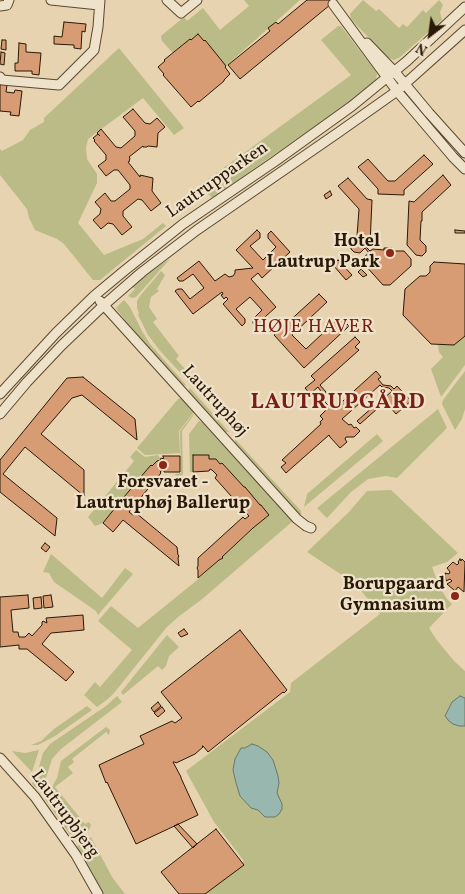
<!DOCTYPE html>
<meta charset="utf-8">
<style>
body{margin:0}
#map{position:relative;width:465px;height:894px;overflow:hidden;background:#e7d3af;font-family:Vollkorn,serif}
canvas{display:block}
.north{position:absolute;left:405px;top:10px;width:50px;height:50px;-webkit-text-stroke:4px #efe2cb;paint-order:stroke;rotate:210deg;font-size:14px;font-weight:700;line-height:20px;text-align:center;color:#291906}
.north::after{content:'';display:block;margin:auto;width:18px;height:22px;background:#291906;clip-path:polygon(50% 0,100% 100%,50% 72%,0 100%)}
</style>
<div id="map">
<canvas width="465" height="894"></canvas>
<div class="north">N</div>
</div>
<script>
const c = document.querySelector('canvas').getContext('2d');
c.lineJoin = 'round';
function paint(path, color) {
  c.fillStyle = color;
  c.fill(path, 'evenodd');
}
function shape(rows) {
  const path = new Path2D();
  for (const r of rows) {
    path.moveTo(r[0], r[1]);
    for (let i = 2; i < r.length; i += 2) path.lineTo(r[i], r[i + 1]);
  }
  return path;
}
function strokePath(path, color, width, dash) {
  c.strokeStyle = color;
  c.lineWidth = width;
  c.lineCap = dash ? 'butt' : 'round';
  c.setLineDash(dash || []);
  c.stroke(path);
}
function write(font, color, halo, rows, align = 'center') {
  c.font = font + ' Vollkorn,serif';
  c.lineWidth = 4.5;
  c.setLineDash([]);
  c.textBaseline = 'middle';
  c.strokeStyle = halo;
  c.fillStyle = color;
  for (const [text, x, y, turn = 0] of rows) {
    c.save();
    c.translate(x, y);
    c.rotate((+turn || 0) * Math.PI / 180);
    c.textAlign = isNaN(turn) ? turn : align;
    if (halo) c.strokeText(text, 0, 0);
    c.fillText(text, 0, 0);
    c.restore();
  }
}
paint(shape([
 [244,0,300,0,226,66,205,41,204,41,198,34,191,40,190,39,173,53,162,41,161,36,184,17,187,21,203,8,220,30,249,6],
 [363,0,376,11,379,9,399,28,403,24,407,27,423,10,426,13,439,0,443,5,440,12,442,20,400,57,394,60,387,57,351,19,350,14],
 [338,26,341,26,377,73,376,80,372,86,212,198,200,185,351,75,321,40],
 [119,48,184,128,174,135,143,98,88,139,86,148,87,159,97,174,97,183,78,223,104,255,143,239,163,223,166,226,100,280,93,280,64,244,57,239,35,230,29,218,27,209,0,175,0,149,2,151,23,140,30,130,44,122,44,118],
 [170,259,136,297,132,298,128,296,135,289,132,286,149,272],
 [161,271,165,275,157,289,159,291,151,297,149,307,157,319,153,322,179,356,176,359,193,378,189,382,161,352,148,335,138,315,139,313,137,308,137,301,140,296],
 [124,300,130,307,142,331,150,344,186,385,183,386,181,385,139,338,118,311,116,308],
 [465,336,465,365,441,397,431,369,443,357,439,352,438,345,454,345],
 [465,371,465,409,462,419,455,430,442,404,443,400],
 [190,388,229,432,224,432,189,394,188,392],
 [180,398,182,399,194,412,179,431,180,453,145,455,137,448,178,399],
 [438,409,447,428,397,478,386,476,368,479,351,492,327,518,317,508],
 [194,413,193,416,182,431,183,474,182,475,176,476,175,474,181,473,180,431],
 [199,421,202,422,293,521,201,600,178,617,166,628,114,693,109,698,97,707,84,695,95,682,100,687,132,650,98,621,111,606,138,628,196,581,219,560,222,558,222,557,253,529,253,528,268,515,261,505,260,505,222,463,220,464,215,459,209,459,209,455,193,455,193,472,190,472,189,434],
 [377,434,383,441,304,507,307,494],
 [235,439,301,511,301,514,299,515,237,446,235,443],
 [136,450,145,457,158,455,161,460,157,461,152,466,151,465,138,480,137,480,135,484,103,523,95,526,88,517,134,461,130,457],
 [391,490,458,553,447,562,432,567,439,586,447,599,452,604,429,628,436,639,454,661,465,671,465,894,205,894,244,861,214,822,186,771,290,692,291,683,380,614,363,593,348,579,307,552,349,512,367,491],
 [51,554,102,598,125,568,133,574,98,615,96,611,54,582,49,573,43,572],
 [167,635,179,647,169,656,166,666,162,670,158,666,123,695,121,692],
 [117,696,122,702,61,749,52,759,44,784,41,787,37,788,34,786,32,783,37,774,43,753,50,744,106,706],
 [87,706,92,710,55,736,38,745,31,745,41,741,54,729],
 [106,727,110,730,109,735,106,732,72,759,74,762,68,767,73,773,55,787,85,824,89,822,91,825,89,830,73,837,71,836,45,799,45,794,52,787,57,778,61,761],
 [39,750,32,772,12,751,25,753],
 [91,837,112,877,125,894,103,894,77,846]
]), '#babb87');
const water = shape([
 [460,696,465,698,465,726,459,726,453,724,449,721,445,716,452,702,460,696],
 [252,744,258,746,267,752,273,760,278,776,279,783,277,793,282,804,282,809,279,814,275,817,265,817,258,810,251,808,240,796,236,783,233,770,235,759,241,748,245,748,252,744]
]);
paint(water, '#97b7af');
strokePath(water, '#6b786b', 1);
const building = shape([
 [307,0,336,0,240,79,228,65,270,31,268,28,276,22,278,24,307,0],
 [64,22,86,24,85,32,82,31,81,49,74,48,74,45,54,44,54,36,62,37,64,22],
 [198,34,204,41,205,40,226,66,225,67,230,74,224,80,224,81,199,102,198,101,191,107,163,75,164,74,158,67,165,61,164,60,190,39,191,40,198,34],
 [2,40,6,40,6,50,1,49,2,40],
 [19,43,26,44,26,52,41,53,39,75,32,74,32,71,15,71,15,63,18,63,19,43],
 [1,52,5,53,4,65,0,64,1,52],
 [0,84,7,85,6,92,14,93,15,90,22,91,19,116,10,115,11,112,0,111,0,84],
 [133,109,145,123,150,124,157,118,165,127,158,133,157,147,148,146,147,147,143,147,143,146,129,157,130,158,129,162,128,162,140,177,140,175,153,178,152,191,161,203,151,211,142,200,138,199,123,211,123,216,132,227,122,235,113,224,108,223,101,229,93,220,100,214,101,209,95,202,105,193,111,201,115,201,130,189,130,185,118,170,114,170,106,176,98,166,106,160,106,155,94,141,95,140,93,138,98,134,100,136,97,133,101,129,116,147,121,148,135,136,135,131,123,117,133,109],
 [424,155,433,164,404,190,404,195,378,194,378,189,358,167,368,159,388,181,395,181,424,155],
 [443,175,451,185,422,212,422,221,421,221,420,240,426,246,426,252,422,256,416,255,407,245,409,201,414,202,443,175],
 [348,178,367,199,372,200,370,244,366,247,370,251,373,249,384,250,384,248,392,248,392,251,404,251,411,259,411,266,390,285,383,285,364,264,364,257,369,253,365,248,360,253,354,252,351,249,351,242,357,236,359,209,338,186,348,178],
 [330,191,332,195,326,199,324,195,330,191],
 [257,230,260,233,260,238,250,246,263,260,276,247,268,238,268,234,271,231,290,252,262,278,258,273,251,279,276,307,255,326,253,323,253,319,262,310,250,297,236,309,245,319,245,323,242,326,223,304,228,299,226,297,224,299,221,295,223,294,222,292,193,314,175,291,178,289,182,289,190,299,204,288,193,274,183,281,179,281,177,278,199,261,215,281,225,274,229,277,233,276,235,273,235,270,253,268,236,250,257,230],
 [455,230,465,231,465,233,455,233,455,230],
 [338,260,352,275,346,280,333,265,338,260],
 [434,262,465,264,465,336,454,345,431,344,403,315,405,289,420,276,426,276,430,272,430,266,434,262],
 [361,269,367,275,363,277,358,272,361,269],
 [319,294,327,302,292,335,306,349,340,317,349,326,304,368,274,335,319,294],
 [355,337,360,342,355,347,359,350,320,385,326,392,325,402,333,410,376,371,381,377,378,379,383,385,391,386,394,389,397,386,411,401,396,414,383,399,392,391,389,388,382,387,380,385,342,419,349,425,351,424,354,428,356,427,360,431,354,437,346,437,345,439,347,442,340,448,330,437,329,435,286,473,281,467,286,463,282,460,321,424,320,422,323,419,320,416,327,409,322,403,322,393,318,387,310,394,305,388,315,380,311,376,355,337],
 [83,377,135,419,137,440,82,395,72,398,41,434,84,470,84,496,25,447,3,474,57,518,55,536,0,492,0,460,67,378,83,377],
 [374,406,377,409,360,424,357,421,374,406],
 [193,455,209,455,209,459,216,459,220,464,222,463,244,487,245,487,260,505,261,505,269,515,253,528,222,557,223,558,219,560,198,578,198,570,197,568,198,566,198,558,243,517,245,519,249,516,215,478,217,475,212,470,210,469,209,471,193,472,193,455],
 [163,456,180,456,180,472,164,472,164,470,163,470,161,471,160,472,161,473,129,512,133,515,136,513,177,547,178,555,179,556,178,558,179,566,123,520,113,532,103,523,115,508,117,504,118,504,135,484,137,480,138,480,151,465,152,466,157,461,161,460,160,459,162,458,164,460,163,456],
 [45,543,50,547,46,552,41,548,45,543],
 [460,559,461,561,462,559,465,562,464,592,458,587,455,591,447,584,452,581,450,579,446,581,445,573,449,574,450,572,447,568,453,562,457,565,459,563,458,562,460,559],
 [28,595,29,608,11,610,13,632,18,632,19,637,25,637,29,633,32,636,42,625,42,622,43,621,47,623,46,618,83,615,84,630,51,633,42,644,74,672,66,681,27,649,19,649,19,645,0,647,0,597,28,595],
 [51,595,53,607,44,608,43,596,51,595],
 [41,597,42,608,34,609,33,598,41,597],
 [184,629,188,634,181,637,178,633,184,629],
 [240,630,287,690,284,693,283,692,208,752,203,746,202,746,203,747,195,754,176,763,175,762,173,762,181,777,181,778,198,815,136,844,107,782,106,783,99,765,144,744,140,736,172,721,175,723,182,718,161,692,240,630],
 [158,702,161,706,154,712,151,708,158,702],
 [162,707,165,711,158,717,154,713,162,707],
 [178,824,197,844,193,848,174,826,178,824],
 [216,829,244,865,205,894,179,894,161,872,216,829]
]);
paint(building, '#d79c73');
strokePath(building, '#291906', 1);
const minor = shape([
 [51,0,99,5],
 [167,0,181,13,197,0],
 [333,4,397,91,453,157,465,169],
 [0,6,7,5,9,0],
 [367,43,394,71,429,113,465,153],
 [0,77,2,80,59,85,94,50,98,27,100,0],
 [100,301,297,519,306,526,311,528],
 [0,394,56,333,94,296,124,271,183,224,274,162,352,106,407,61,465,7],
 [0,414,27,382,62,345,104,305,142,272,197,230,339,132,397,91,465,30],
 [0,758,35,797,76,855,98,894]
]);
strokePath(minor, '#584830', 11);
strokePath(minor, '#efe2cb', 9);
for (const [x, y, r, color] of [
 [390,253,5,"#8f2418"],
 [163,465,5,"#8f2418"],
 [455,596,5,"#8f2418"]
]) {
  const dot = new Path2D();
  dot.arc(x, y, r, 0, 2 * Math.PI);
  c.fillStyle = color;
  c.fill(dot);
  strokePath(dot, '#efe2cb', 2);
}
write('18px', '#291906', '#efe2cb', [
 ["Lautrupparken",218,181,-35],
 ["Lautruphøj",214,402,48],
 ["Lautrupbjerg",64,815,54]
]);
write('bold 18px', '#291906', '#efe2cb', [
 ["Hotel",380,243],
 ["Lautrup Park",380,264],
 ["Forsvaret -",163,484,"center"],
 ["Lautruphøj Ballerup",163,505,"center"],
 ["Borupgaard",445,586],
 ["Gymnasium",445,607]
], 'right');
c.letterSpacing = '1px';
write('19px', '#7a1f14', '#efe2cb', [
 ["HØJE HAVER",314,329]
]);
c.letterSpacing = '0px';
c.letterSpacing = '1px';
write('bold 22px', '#7a1f14', '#efe2cb', [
 ["LAUTRUPGÅRD",338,404]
]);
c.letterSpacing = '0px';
</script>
